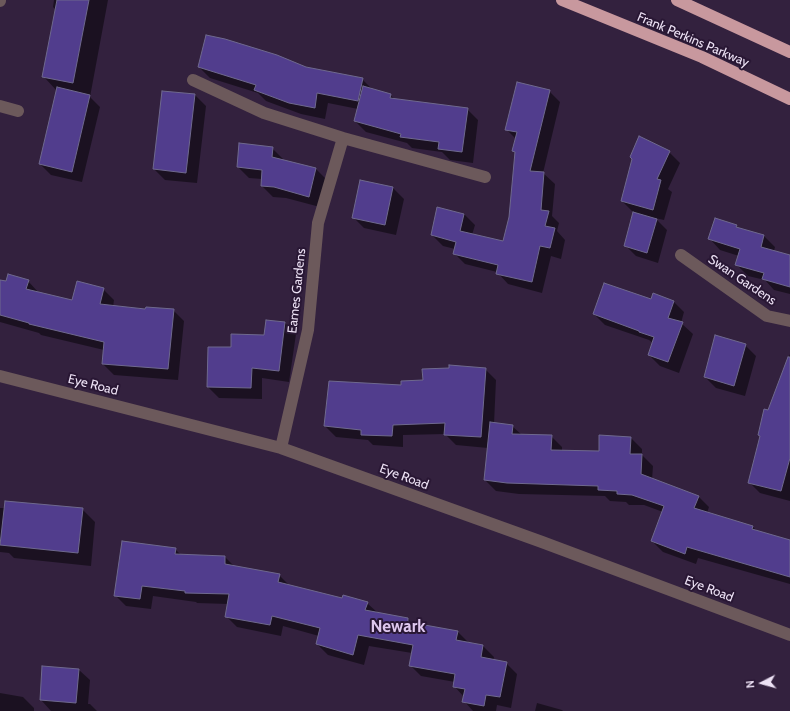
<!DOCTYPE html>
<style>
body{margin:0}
#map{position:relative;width:790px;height:711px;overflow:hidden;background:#33213e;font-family:Cabin,sans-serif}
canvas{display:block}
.north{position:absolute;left:742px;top:663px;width:40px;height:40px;-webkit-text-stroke:3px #291734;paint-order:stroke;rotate:264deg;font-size:11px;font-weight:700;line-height:16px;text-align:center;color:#ece1f4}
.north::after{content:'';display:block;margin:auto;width:14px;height:18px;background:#ece1f4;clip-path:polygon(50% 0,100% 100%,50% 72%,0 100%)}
</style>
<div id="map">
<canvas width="790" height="711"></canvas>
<div class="north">N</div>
</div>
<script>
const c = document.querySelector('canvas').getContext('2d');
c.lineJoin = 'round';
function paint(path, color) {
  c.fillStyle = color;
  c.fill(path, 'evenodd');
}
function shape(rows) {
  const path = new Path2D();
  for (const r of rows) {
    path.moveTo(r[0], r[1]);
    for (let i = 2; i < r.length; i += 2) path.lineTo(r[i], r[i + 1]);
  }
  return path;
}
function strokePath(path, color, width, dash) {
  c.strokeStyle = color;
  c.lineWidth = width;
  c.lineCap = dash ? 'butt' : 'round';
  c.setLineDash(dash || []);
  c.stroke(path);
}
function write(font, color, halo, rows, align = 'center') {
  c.font = font + ' Cabin,sans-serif';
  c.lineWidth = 4;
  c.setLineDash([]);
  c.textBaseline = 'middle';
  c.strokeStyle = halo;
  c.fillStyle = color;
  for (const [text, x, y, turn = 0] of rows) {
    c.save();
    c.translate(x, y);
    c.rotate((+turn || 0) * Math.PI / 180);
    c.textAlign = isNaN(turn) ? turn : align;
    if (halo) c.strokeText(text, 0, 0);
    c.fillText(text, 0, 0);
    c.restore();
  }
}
paint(shape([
 [54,0,108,0,90,97,100,107,82,182,51,175,40,164,57,91,44,77,56,10,53,7],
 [199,67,306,67,362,79,373,90,390,95,396,100,467,109,478,120,473,163,450,160,442,152,412,148,407,143,366,132,355,121,358,109,328,103,325,119,301,114,266,101,258,93,210,78],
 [549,91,560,102,543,173,555,184,552,216,559,223,557,231,565,240,561,259,551,256,542,293,508,284,497,272,465,264,454,253,455,249,443,246,432,235,464,214,475,225,472,235,504,242,510,218,515,153,513,151,516,139,506,129],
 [195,95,206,106,197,183,165,180,154,169],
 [272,148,283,159,283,161,316,169,327,180,320,207,286,198,273,197,262,186,262,179,249,178,238,167],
 [669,152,680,163,668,189,672,192,664,220,655,218,667,230,658,263,636,256,625,245,633,212,622,201],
 [361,181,393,188,404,199,396,235,364,228,353,217],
 [736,226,739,229,764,236,775,247,774,251,790,256,790,294,774,290,765,280,748,276,737,265,739,256,720,250,710,239],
 [0,281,6,282,28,281,39,293,73,302,103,289,114,300,113,307,173,310,184,321,178,380,114,375,103,364,104,350,41,335,39,333,0,322],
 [651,301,673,301,684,312,681,323,693,334,679,373,660,366,649,355,653,343,649,340,605,325,594,314],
 [285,323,296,334,289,382,262,378,262,399,219,398,208,387,265,336],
 [745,345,756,356,745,396,716,388,705,377],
 [790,354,790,501,760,493,749,482,761,437,759,435],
 [485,369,496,380,494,424,512,426,522,435,551,436,562,447,562,451,600,452,631,438,642,449,642,455,653,466,652,480,698,496,709,507,707,513,753,527,757,531,790,541,790,584,698,558,696,564,663,552,652,541,663,512,644,505,629,505,626,502,610,501,605,496,519,494,496,491,485,480,488,448,456,445,445,434,403,435,403,447,373,445,368,440,336,437,325,426,402,386],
 [0,508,82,509,95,522,91,566,14,558,9,553,0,552],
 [175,549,182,556,225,557,235,567,279,575,290,586,342,599,367,603,378,613,408,619,413,624,458,632,469,643,483,646,494,657,493,661,506,663,517,674,511,708,497,705,496,711,473,711,464,701,464,697,454,686,455,682,421,676,410,665,412,653,369,646,364,665,328,655,317,644,319,636,283,626,281,636,237,627,226,616,228,604,197,603,196,602,153,596,151,609,126,606,115,595],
 [43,667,79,670,90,680,88,704,90,704,97,711,51,711,41,700],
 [0,693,23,697,34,708,34,711,0,711],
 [537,703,562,710,563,711,535,711]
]), '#0007');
const building = shape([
 [57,0,89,0,73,83,42,77,57,0],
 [206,35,225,39,277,55,306,67,363,78,358,101,317,93,315,108,289,103,254,90,256,85,198,67,206,35],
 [517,82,550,90,530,171,544,172,541,210,549,211,545,226,555,228,550,248,540,246,532,282,496,274,498,265,453,254,456,242,431,235,437,207,464,214,460,231,503,241,509,217,515,152,512,151,517,132,505,130,517,82],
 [363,86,391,94,390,98,468,108,462,152,438,149,439,142,400,137,401,134,354,121,363,86],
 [57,87,90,95,72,172,39,164,57,87],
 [162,91,195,94,186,173,153,169,162,91],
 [639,136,670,151,657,179,661,180,653,210,621,201,632,159,630,157,639,136],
 [239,143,273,147,272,157,316,168,309,197,274,187,261,186,262,170,237,167,239,143],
 [360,180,393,187,385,225,352,218,360,180],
 [633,212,657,219,647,253,624,246,633,212],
 [715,218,737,225,736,227,764,235,761,247,790,255,790,287,762,279,764,273,735,265,740,249,708,239,715,218],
 [8,274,29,280,26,289,72,300,77,281,104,288,100,304,145,309,146,307,174,309,168,369,102,364,104,342,29,324,29,323,0,315,0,280,6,281,8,274],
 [604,283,651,299,653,293,674,301,668,318,683,322,668,362,648,355,654,337,639,332,639,331,593,314,604,283],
 [266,320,285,322,279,371,252,368,251,388,207,387,208,347,231,347,231,334,264,335,266,320],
 [715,335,746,344,734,386,704,377,715,335],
 [788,357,790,357,790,458,781,491,748,483,760,436,758,435,764,409,768,410,788,357],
 [449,365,486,368,481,437,444,435,445,423,393,425,392,436,361,435,361,430,324,426,329,381,401,385,401,381,423,380,422,369,449,368,449,365],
 [490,422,513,425,512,434,552,435,551,450,599,451,599,435,631,437,630,454,642,454,641,474,699,496,694,508,753,526,752,529,790,540,790,577,687,547,685,554,651,541,664,506,632,495,617,494,617,491,598,490,598,486,507,483,484,480,490,422],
 [5,501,83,508,78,553,0,545,5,501],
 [122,541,176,548,175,554,225,556,225,564,280,574,278,582,342,598,343,595,368,602,365,610,408,618,408,622,458,631,456,640,483,645,481,657,507,662,500,697,486,695,484,706,462,702,465,689,453,687,455,674,409,666,413,645,358,635,353,655,316,644,320,628,272,616,270,625,225,617,229,594,185,593,185,591,142,586,140,599,114,596,122,541],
 [42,666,79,669,76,703,40,700,42,666]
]);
paint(building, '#513d8d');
strokePath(building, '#6f698e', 1);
strokePath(shape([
 [0,1,0,0],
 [193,80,264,113,343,138,485,177],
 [0,106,18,111],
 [681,255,767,316,790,321],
 [0,376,281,448,542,542,790,635],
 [281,448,308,330,318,223,343,138]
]), '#6c595b', 12);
strokePath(shape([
 [562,0,702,57,790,99],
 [677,0,790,52]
]), '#c8989e', 12);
write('13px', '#ece1f4', '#291734', [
 ["Frank Perkins Parkway",693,40,23],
 ["Swan Gardens",742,280,34],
 ["Eames Gardens",297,291,-84],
 ["Eye Road",93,385,14],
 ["Eye Road",404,477,20],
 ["Eye Road",709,589,21]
]);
write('bold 17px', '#dec7ee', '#291734', [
 ["Newark",398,627]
]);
</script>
